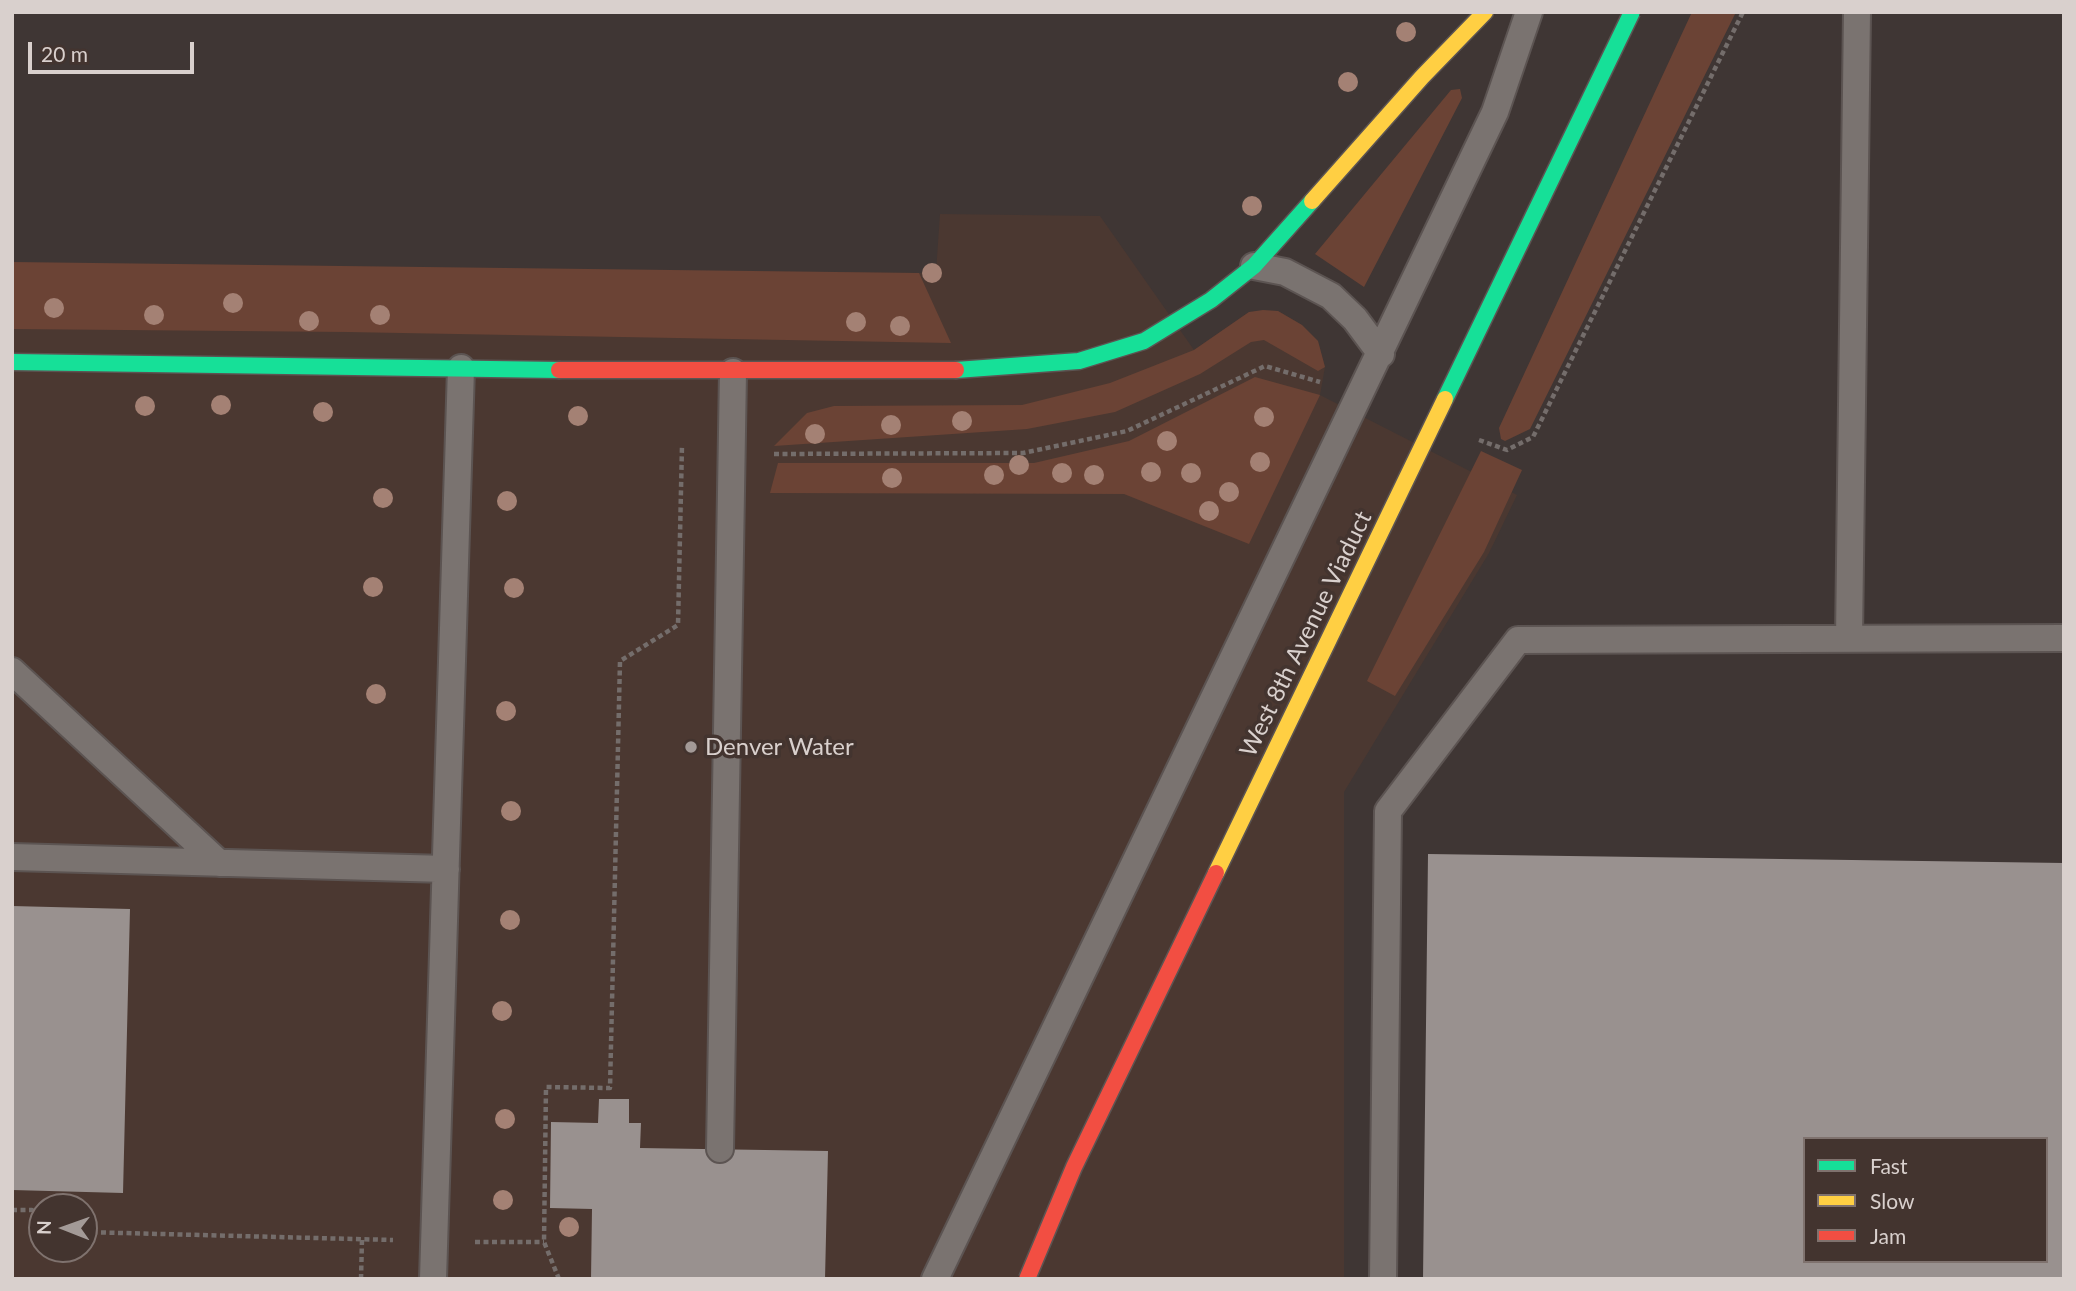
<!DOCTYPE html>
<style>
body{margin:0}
#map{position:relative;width:2076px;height:1291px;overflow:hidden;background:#3f3634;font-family:Lato,sans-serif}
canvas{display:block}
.frame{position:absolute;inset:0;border:14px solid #d9d0cd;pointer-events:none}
.legend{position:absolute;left:1803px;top:1137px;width:245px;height:126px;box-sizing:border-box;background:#43342f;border:2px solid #7f726e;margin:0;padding:9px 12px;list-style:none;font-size:21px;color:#d9d0cd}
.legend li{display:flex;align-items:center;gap:14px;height:35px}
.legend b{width:35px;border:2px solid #7f726e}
.north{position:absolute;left:28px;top:1193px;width:70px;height:70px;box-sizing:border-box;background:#43342f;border:2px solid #7f726e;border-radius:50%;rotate:271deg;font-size:19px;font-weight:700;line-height:28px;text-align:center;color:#d9d0cd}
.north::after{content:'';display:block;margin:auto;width:24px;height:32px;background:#a39a97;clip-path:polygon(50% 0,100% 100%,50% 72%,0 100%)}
.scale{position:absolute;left:28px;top:42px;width:166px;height:32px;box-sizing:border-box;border:4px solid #d9d0cd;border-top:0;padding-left:9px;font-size:21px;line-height:24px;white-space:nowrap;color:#d9d0cd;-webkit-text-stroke:5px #43342f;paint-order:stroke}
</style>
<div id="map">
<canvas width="2076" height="1291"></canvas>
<div class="frame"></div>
<ul class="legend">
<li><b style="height:9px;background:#16e098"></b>Fast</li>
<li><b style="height:9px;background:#ffcf43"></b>Slow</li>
<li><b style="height:9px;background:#f24e42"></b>Jam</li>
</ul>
<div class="north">N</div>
<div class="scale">20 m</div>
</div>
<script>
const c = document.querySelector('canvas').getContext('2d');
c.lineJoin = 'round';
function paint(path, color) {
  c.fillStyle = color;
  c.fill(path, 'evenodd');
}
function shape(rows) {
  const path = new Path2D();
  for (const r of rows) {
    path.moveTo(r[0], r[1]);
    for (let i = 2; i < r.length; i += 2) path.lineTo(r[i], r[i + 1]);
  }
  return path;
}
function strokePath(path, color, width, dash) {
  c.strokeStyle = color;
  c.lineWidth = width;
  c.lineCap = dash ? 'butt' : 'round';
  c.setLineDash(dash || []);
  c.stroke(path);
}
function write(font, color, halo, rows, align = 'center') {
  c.font = font + ' Lato,sans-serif';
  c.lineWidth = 7;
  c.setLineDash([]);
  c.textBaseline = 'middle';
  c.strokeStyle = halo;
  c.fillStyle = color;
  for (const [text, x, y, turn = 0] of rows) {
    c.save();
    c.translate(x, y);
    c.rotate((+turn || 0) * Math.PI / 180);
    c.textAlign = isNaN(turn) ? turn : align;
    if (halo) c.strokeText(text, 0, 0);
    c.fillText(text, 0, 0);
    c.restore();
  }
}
paint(shape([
 [940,214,1100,216,1194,350,1249,312,1278,311,1302,325,1318,341,1325,367,1320,395,1517,495,1489,553,1344,792,1344,1279,12,1279,12,266,920,273,936,272],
 [42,1207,84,1207,84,1249,42,1249]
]), '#4b3831');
paint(shape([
 [1692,12,1736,12,1530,429,1505,441,1501,439,1499,428],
 [1460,89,1462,98,1364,287,1315,254,1451,90],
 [12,262,919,273,951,343,347,332,12,329],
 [1263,310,1278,311,1302,325,1318,341,1325,367,1318,371,1264,340,1251,342,1200,374,1115,412,1027,429,774,446,807,413,834,406,1022,405,1110,383,1194,350,1249,312],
 [1255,377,1320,395,1249,544,1124,494,770,493,778,463,1034,463,1129,441],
 [1481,451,1522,470,1484,552,1395,696,1367,681]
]), '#6b4335');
paint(shape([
 [1428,854,2064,863,2064,1279,1423,1279],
 [1805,1139,2046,1139,2046,1261,1805,1261],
 [12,906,130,909,123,1193,12,1190],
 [599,1099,629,1099,629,1123,641,1123,640,1148,828,1151,825,1279,591,1279,592,1209,550,1208,551,1122,598,1123]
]), '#99918f');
const lane = shape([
 [1254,266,1285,272,1331,296,1355,319,1381,354],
 [1849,639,1857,12],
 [12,671,219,863],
 [12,857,446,869],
 [720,1149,733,372],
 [433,1279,461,368],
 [935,1279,1495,112,1529,12],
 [1383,1279,1388,811,1518,640,2064,638]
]);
const fast = shape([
 [12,362,559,370],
 [956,370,1079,361,1144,341,1211,300,1254,266,1312,201]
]);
const slow = shape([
 [1312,201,1422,77,1485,12]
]);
const jam = shape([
 [559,370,956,370]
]);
strokePath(lane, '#5c5452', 30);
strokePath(fast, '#5c5452', 19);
strokePath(slow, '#5c5452', 19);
strokePath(jam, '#5c5452', 19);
strokePath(shape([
 [1479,440,1507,450,1533,437,1743,12],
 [774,454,1023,453,1127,431,1265,366,1320,382],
 [12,1210,32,1210,34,1231,42,1231],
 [84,1232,393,1240],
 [475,1242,544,1242],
 [361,1279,362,1239],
 [559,1279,544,1242,546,1087,610,1088,620,661,678,625,682,445]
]), '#746d6b', 4.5, [5, 3.5]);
strokePath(lane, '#7a7370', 26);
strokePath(fast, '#16e098', 16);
strokePath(slow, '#ffcf43', 16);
strokePath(jam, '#f24e42', 16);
const fastBridge = shape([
 [1445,399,1632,12]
]);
const slowBridge = shape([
 [1216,873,1445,399]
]);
const jamBridge = shape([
 [1027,1279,1074,1167,1216,873]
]);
strokePath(fastBridge, '#5c5452', 19, []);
strokePath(slowBridge, '#5c5452', 19, []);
strokePath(jamBridge, '#5c5452', 19, []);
strokePath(fastBridge, '#16e098', 16);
strokePath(slowBridge, '#ffcf43', 16);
strokePath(jamBridge, '#f24e42', 16);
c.fillStyle = '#a48174';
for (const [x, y] of [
 [1406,32],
 [1348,82],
 [1252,206],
 [932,273],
 [233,303],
 [54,308],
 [154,315],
 [380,315],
 [309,321],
 [856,322],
 [900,326],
 [221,405],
 [145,406],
 [323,412],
 [578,416],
 [1264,417],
 [962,421],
 [891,425],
 [815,434],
 [1167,441],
 [1260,462],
 [1019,465],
 [1151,472],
 [1062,473],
 [1191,473],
 [994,475],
 [1094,475],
 [892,478],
 [1229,492],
 [383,498],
 [507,501],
 [1209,511],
 [373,587],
 [514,588],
 [376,694],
 [506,711],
 [511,811],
 [510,920],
 [502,1011],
 [505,1119],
 [503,1200],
 [569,1227]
]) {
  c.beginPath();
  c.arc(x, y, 10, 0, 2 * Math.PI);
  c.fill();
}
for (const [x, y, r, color] of [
 [691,747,7,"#a39a97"]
]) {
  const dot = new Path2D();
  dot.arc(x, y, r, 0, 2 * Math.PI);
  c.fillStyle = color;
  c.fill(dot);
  strokePath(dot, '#43342f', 2.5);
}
write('24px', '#d9d0cd', '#43342f', [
 ["West 8th Avenue Viaduct",1306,634,-64]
]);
write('24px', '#d9d0cd', '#43342f', [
 ["Denver Water",705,747]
], 'left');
</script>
